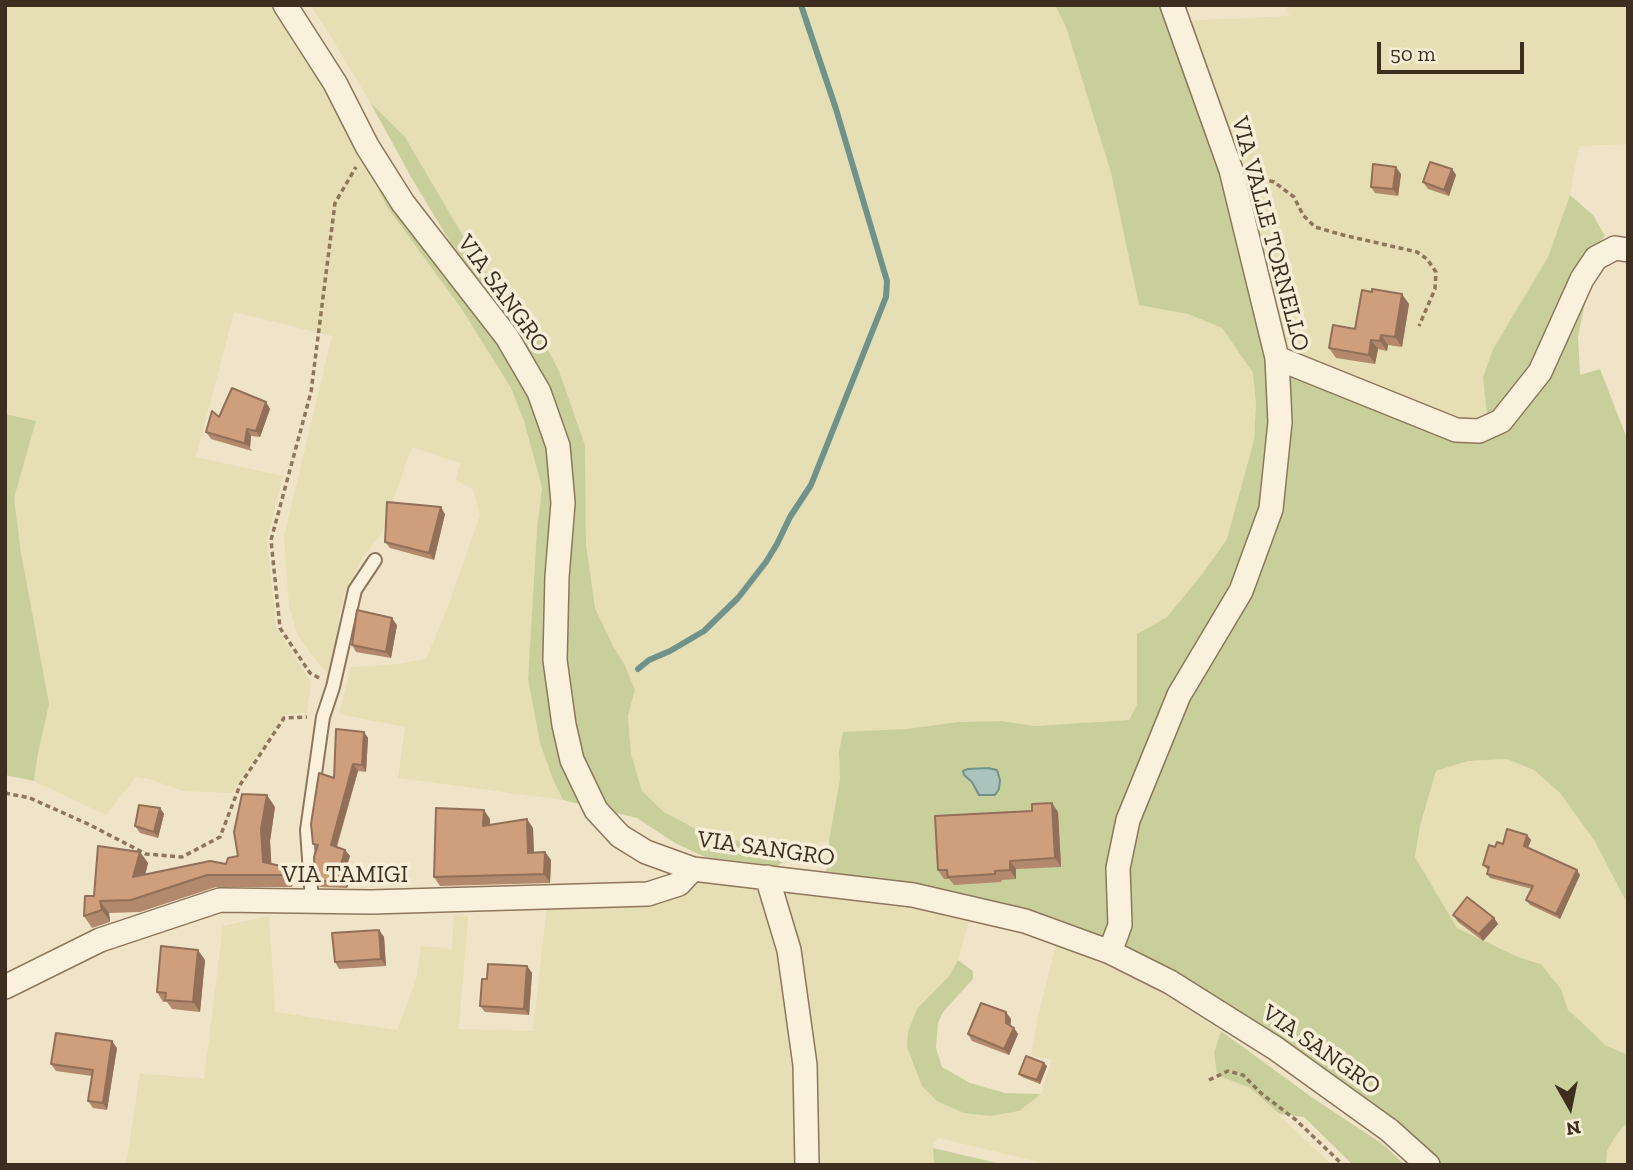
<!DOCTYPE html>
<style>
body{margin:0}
#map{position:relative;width:1633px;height:1170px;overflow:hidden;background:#f0e4c8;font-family:"Zilla Slab",serif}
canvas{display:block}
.frame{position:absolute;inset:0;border:7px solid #3d2e20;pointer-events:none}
.north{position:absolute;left:1535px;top:1072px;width:70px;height:70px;-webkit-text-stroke:5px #f7eed8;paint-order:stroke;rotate:171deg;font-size:19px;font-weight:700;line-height:28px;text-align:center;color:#3d2e20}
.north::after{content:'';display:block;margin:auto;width:24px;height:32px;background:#3d2e20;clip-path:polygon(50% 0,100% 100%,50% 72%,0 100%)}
.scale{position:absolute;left:1377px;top:42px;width:147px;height:32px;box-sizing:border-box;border:4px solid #3d2e20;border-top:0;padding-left:9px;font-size:21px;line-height:24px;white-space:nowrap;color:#3d2e20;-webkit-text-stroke:5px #f7eed8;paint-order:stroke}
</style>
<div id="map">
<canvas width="1633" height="1170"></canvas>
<div class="frame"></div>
<div class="north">N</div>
<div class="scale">50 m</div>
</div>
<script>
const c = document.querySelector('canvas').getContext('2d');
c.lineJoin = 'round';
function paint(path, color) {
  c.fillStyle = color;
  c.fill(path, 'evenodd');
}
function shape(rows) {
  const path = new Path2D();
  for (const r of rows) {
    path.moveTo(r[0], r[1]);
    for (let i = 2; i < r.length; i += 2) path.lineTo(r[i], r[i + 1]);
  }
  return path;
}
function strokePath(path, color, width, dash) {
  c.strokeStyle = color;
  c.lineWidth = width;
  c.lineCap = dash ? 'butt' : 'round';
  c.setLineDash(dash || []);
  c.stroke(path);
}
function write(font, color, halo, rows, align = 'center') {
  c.font = font + ' "Zilla Slab",serif';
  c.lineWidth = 7;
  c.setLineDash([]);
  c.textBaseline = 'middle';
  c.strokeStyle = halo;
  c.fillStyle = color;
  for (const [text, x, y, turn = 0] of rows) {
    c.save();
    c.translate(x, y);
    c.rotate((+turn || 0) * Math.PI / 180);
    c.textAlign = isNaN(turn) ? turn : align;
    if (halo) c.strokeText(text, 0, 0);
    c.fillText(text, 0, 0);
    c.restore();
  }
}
paint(shape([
 [5,5,271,5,296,37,337,105,387,207,461,308,511,388,524,421,542,488,537,529,528,679,540,743,552,777,563,800,398,778,405,727,339,714,351,667,398,664,426,659,447,609,480,515,473,490,456,479,460,463,412,447,381,535,364,555,344,595,328,674,320,666,298,636,289,606,284,536,332,336,234,312,196,457,283,476,267,539,276,627,311,682,307,713,284,715,232,793,183,791,149,779,136,777,106,815,34,781,38,753,21,553,14,498,36,422,5,414],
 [309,5,1055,5,1066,27,1111,173,1139,304,1188,314,1222,328,1253,373,1256,405,1254,440,1227,539,1203,573,1167,617,1137,634,1137,704,1128,720,1035,726,1002,721,958,722,907,729,839,752,840,779,829,840,799,849,756,845,719,836,696,829,664,812,642,791,631,754,628,716,635,689,625,665,613,646,595,608,586,544,585,445,559,371,479,263,405,137,370,102,322,22],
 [1286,5,1628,5,1628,144,1579,146,1570,195,1548,257,1493,349,1483,377,1487,415,1476,428,1279,355,1184,21,1289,16],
 [1507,759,1534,770,1560,793,1594,840,1628,905,1628,1055,1605,1045,1587,1027,1567,1010,1561,989,1541,964,1518,957,1457,928,1415,857,1420,826,1436,771,1468,761],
 [694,878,766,887,785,949,797,1057,800,1165,126,1165,140,1073,204,1079,223,926,269,916,275,1012,397,1030,416,980,421,946,452,949,454,915,468,916,459,1029,533,1031,547,904],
 [782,892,915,909,969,921,958,960,949,976,931,994,922,1086,1019,1110,1041,1094,1052,1060,1031,1056,1038,1016,1056,944,1150,985,1221,1031,1214,1053,1217,1075,1250,1088,1332,1165,1051,1165,939,1138,933,1143,934,1165,814,1165],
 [1628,1122,1628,1165,1606,1165,1607,1151,1617,1134]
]), '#e6deb5');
paint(shape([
 [1055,5,1166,5,1210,123,1274,367,1482,439,1505,433,1525,405,1590,280,1578,336,1580,375,1600,369,1628,441,1628,905,1594,840,1560,793,1534,770,1507,759,1468,761,1436,771,1420,826,1415,857,1457,928,1518,957,1541,964,1561,989,1568,1010,1587,1027,1605,1045,1628,1055,1628,1122,1617,1134,1607,1151,1606,1165,1439,1165,1338,1083,1220,1000,1122,948,1114,898,1106,942,826,875,829,840,840,779,839,752,843,732,907,729,958,722,1002,721,1035,726,1129,720,1137,704,1137,634,1167,617,1203,573,1227,539,1243,480,1254,440,1256,405,1253,373,1222,328,1188,314,1139,305,1111,173,1066,27],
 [370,102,405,137,479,263,504,296,536,328,559,371,585,445,586,544,595,608,613,646,625,665,635,690,628,716,631,754,642,791,664,812,696,829,719,836,756,845,799,849,778,866,705,857,675,843,637,818,563,800,552,777,540,743,528,679,537,529,542,488,524,421,511,388,461,308,387,207,367,165,518,370,573,501,521,340,483,285,450,242,411,177],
 [1570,195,1593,215,1605,236,1580,263,1528,377,1500,415,1476,428,1487,415,1483,377,1493,349,1548,257],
 [5,414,36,421,14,498,21,553,49,704,38,753,34,781,5,775],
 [958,960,973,971,973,979,943,1012,938,1023,936,1048,942,1067,970,1083,1005,1093,1041,1094,1019,1111,990,1116,964,1113,937,1101,922,1086,907,1047,908,1032,917,1009,949,976],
 [1221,1031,1313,1098,1384,1145,1405,1165,1353,1165,1304,1117,1279,1114,1250,1088,1217,1075,1214,1053],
 [933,1148,1006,1165,934,1165]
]), '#c9cf9b');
const water = shape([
 [988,768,997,770,1000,780,999,789,995,795,979,795,972,782,964,775,963,771,968,769,988,768]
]);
paint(water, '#a9c4bc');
strokePath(water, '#6f938a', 2);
strokePath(shape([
 [638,669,649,660,670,651,704,631,738,598,766,562,777,544,790,517,811,485,886,297,887,281,836,109,801,5]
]), '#6f938a', 6);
const service = shape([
 [312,902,307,830,323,717,333,687,355,590,375,560]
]);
const minor = shape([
 [285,5,335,83,367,146,403,203,507,337,539,392,558,446,563,503,557,577,555,660,564,725,572,760,596,810,620,836,646,852,693,869,913,895,1025,921,1110,952,1170,982,1275,1048,1389,1130,1428,1165],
 [1277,358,1456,430,1479,431,1501,421,1540,372,1582,279,1596,258,1615,248,1628,250],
 [767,877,789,950,805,1065,807,1165],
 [1110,952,1120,925,1118,868,1128,820,1179,695,1241,591,1271,509,1280,422,1277,358,1231,170,1172,5],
 [5,987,100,940,220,900,371,902,648,894,679,884,693,869]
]);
strokePath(service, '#8d765c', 16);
strokePath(minor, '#8d765c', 26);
strokePath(shape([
 [1253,176,1274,182,1294,197,1303,215,1315,227,1343,235,1417,252,1427,259,1436,272,1435,289,1419,326],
 [319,678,310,673,280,628,271,540,311,392,335,203,356,167],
 [5,793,30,798,90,825,146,854,182,857,220,837,240,785,284,718,307,717],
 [1209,1080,1228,1071,1243,1075,1262,1094,1296,1120,1343,1165]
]), '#8d765c', 3.5, [5, 3.5]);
strokePath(service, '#faf1dc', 12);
strokePath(minor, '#faf1dc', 23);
paint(shape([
 [1452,169,1456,175,1449,196,1428,189,1423,182],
 [1401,174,1398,196,1375,193,1371,187],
 [1409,304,1402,347,1388,345,1387,351,1378,349,1375,364,1336,358,1329,348,1355,329],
 [266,402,270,409,260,437,251,436,250,448,252,451,211,439,206,432,219,417],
 [445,514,434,560,390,548,385,542],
 [397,625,391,658,356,652,352,645],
 [364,732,368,738,366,772,358,771,337,847,345,850,350,856,346,868,352,875,347,888,320,887,315,881,317,849,313,844,334,778],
 [275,807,270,841,271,864,293,879,292,887,216,887,140,912,109,913,110,922,92,928,84,916,94,896,140,852,148,863,145,875,226,864,238,856],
 [160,808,164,814,158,838,140,833,135,826],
 [1058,812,1061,867,1016,869,1016,879,1002,880,1001,882,954,885,949,879,944,879,938,870],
 [490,819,490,825,533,828,534,852,545,852,551,860,550,883,440,886,434,877],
 [1527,835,1531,840,1528,848,1580,875,1560,919,1530,905,1526,900,1532,889,1490,878,1487,874,1488,870,1483,865,1503,844],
 [1453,915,1494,918,1498,924,1483,941,1458,922],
 [379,930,384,937,386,966,339,969,335,962],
 [205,960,200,1012,172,1009,167,1002,163,1002,157,992],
 [527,966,532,973,529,1015,485,1012,480,1006,487,979],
 [1011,1019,1010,1026,1014,1028,1018,1034,1009,1055,972,1041,968,1034],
 [117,1048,107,1110,93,1108,88,1101,92,1076,56,1071,51,1064],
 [1047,1066,1040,1084,1022,1077,1019,1074]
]), '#b2896c');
paint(shape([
 [1396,167,1401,174,1398,196,1393,189],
 [1452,169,1456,175,1449,196,1444,190],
 [1402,294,1409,304,1402,347,1395,337],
 [1381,335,1388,345,1387,351,1380,341],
 [1371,340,1378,349,1375,364,1369,355],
 [266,402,270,409,260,437,256,431],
 [247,429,251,436,250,448,245,442],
 [441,507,445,514,434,560,429,553],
 [392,618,397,625,391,658,386,652],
 [364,732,368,738,366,772,362,765],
 [353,764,358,771,335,851,331,845],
 [267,795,275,807,270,841,272,873,263,862,261,829],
 [1052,803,1058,812,1061,867,1055,858],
 [160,808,164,814,158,838,154,832],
 [484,810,490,819,489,835,483,826],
 [527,819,533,828,534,861,528,853],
 [1527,835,1531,840,1527,850,1524,846],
 [345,850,350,856,345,872,341,865],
 [140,852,148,863,142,889,133,877],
 [545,852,551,860,550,883,544,874],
 [1010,861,1016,869,1016,879,1010,870],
 [285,867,293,879,292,887,284,875],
 [347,869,352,875,347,888,342,881],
 [1577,870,1580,875,1560,919,1556,914],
 [100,901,109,913,110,922,102,910],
 [1494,918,1498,924,1483,941,1479,934],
 [379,930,384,937,386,966,381,959],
 [198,950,205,960,200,1012,193,1002],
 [527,966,532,973,529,1015,524,1009],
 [1006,1012,1011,1019,1010,1030,1006,1023],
 [1014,1028,1018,1034,1009,1055,1004,1049],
 [112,1041,117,1048,107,1110,103,1103],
 [1044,1063,1047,1066,1040,1084,1037,1080]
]), '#916f58');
const building = shape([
 [1430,162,1452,169,1444,190,1423,182,1430,162],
 [1373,164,1396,167,1393,189,1371,187,1373,164],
 [1372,289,1402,294,1395,337,1381,335,1380,341,1371,340,1369,355,1329,348,1333,325,1355,329,1362,290,1372,292,1372,289],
 [232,388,266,402,256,431,247,429,245,442,247,444,206,432,212,411,219,417,232,388],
 [387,502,441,507,429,553,385,542,387,502],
 [357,610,392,618,386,652,352,645,357,610],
 [336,729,364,732,362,765,353,764,331,845,345,850,341,865,347,869,342,881,315,881,314,857,318,845,313,844,311,824,319,773,334,778,336,729],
 [242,794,267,795,261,829,263,862,285,867,284,875,207,875,131,900,100,901,102,910,84,916,85,896,94,896,98,846,140,852,133,877,210,861,226,864,228,858,238,856,234,832,242,794],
 [1052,803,1055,858,1010,861,1010,870,995,871,995,874,948,877,947,870,938,870,935,816,1032,811,1032,804,1052,803],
 [139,805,160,808,154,832,135,826,139,805],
 [436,808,484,810,483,826,527,819,528,853,545,852,544,874,434,877,436,808],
 [1507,829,1527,835,1524,846,1577,870,1556,914,1526,900,1533,886,1487,874,1489,867,1483,865,1489,845,1495,847,1497,842,1503,844,1507,829],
 [1467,897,1494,918,1479,934,1453,915,1467,897],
 [379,930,381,959,335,962,332,933,379,930],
 [161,946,198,950,193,1002,165,1000,166,993,157,992,161,946],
 [488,964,527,966,524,1009,480,1006,482,979,487,979,488,964],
 [981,1003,1006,1012,1006,1023,1014,1028,1004,1049,968,1034,981,1003],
 [56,1033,112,1041,103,1103,88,1101,93,1070,51,1064,56,1033],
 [1026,1056,1044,1063,1037,1080,1019,1074,1026,1056]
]);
paint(building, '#cf9f7d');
strokePath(building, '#916f58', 2);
write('24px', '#3d2e20', '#f7eed8', [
 ["VIA VALLE TORNELLO",1270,234,75],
 ["VIA SANGRO",503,294,54],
 ["VIA SANGRO",766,849,8],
 ["VIA TAMIGI",345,875],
 ["VIA SANGRO",1321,1050,35]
]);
</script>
